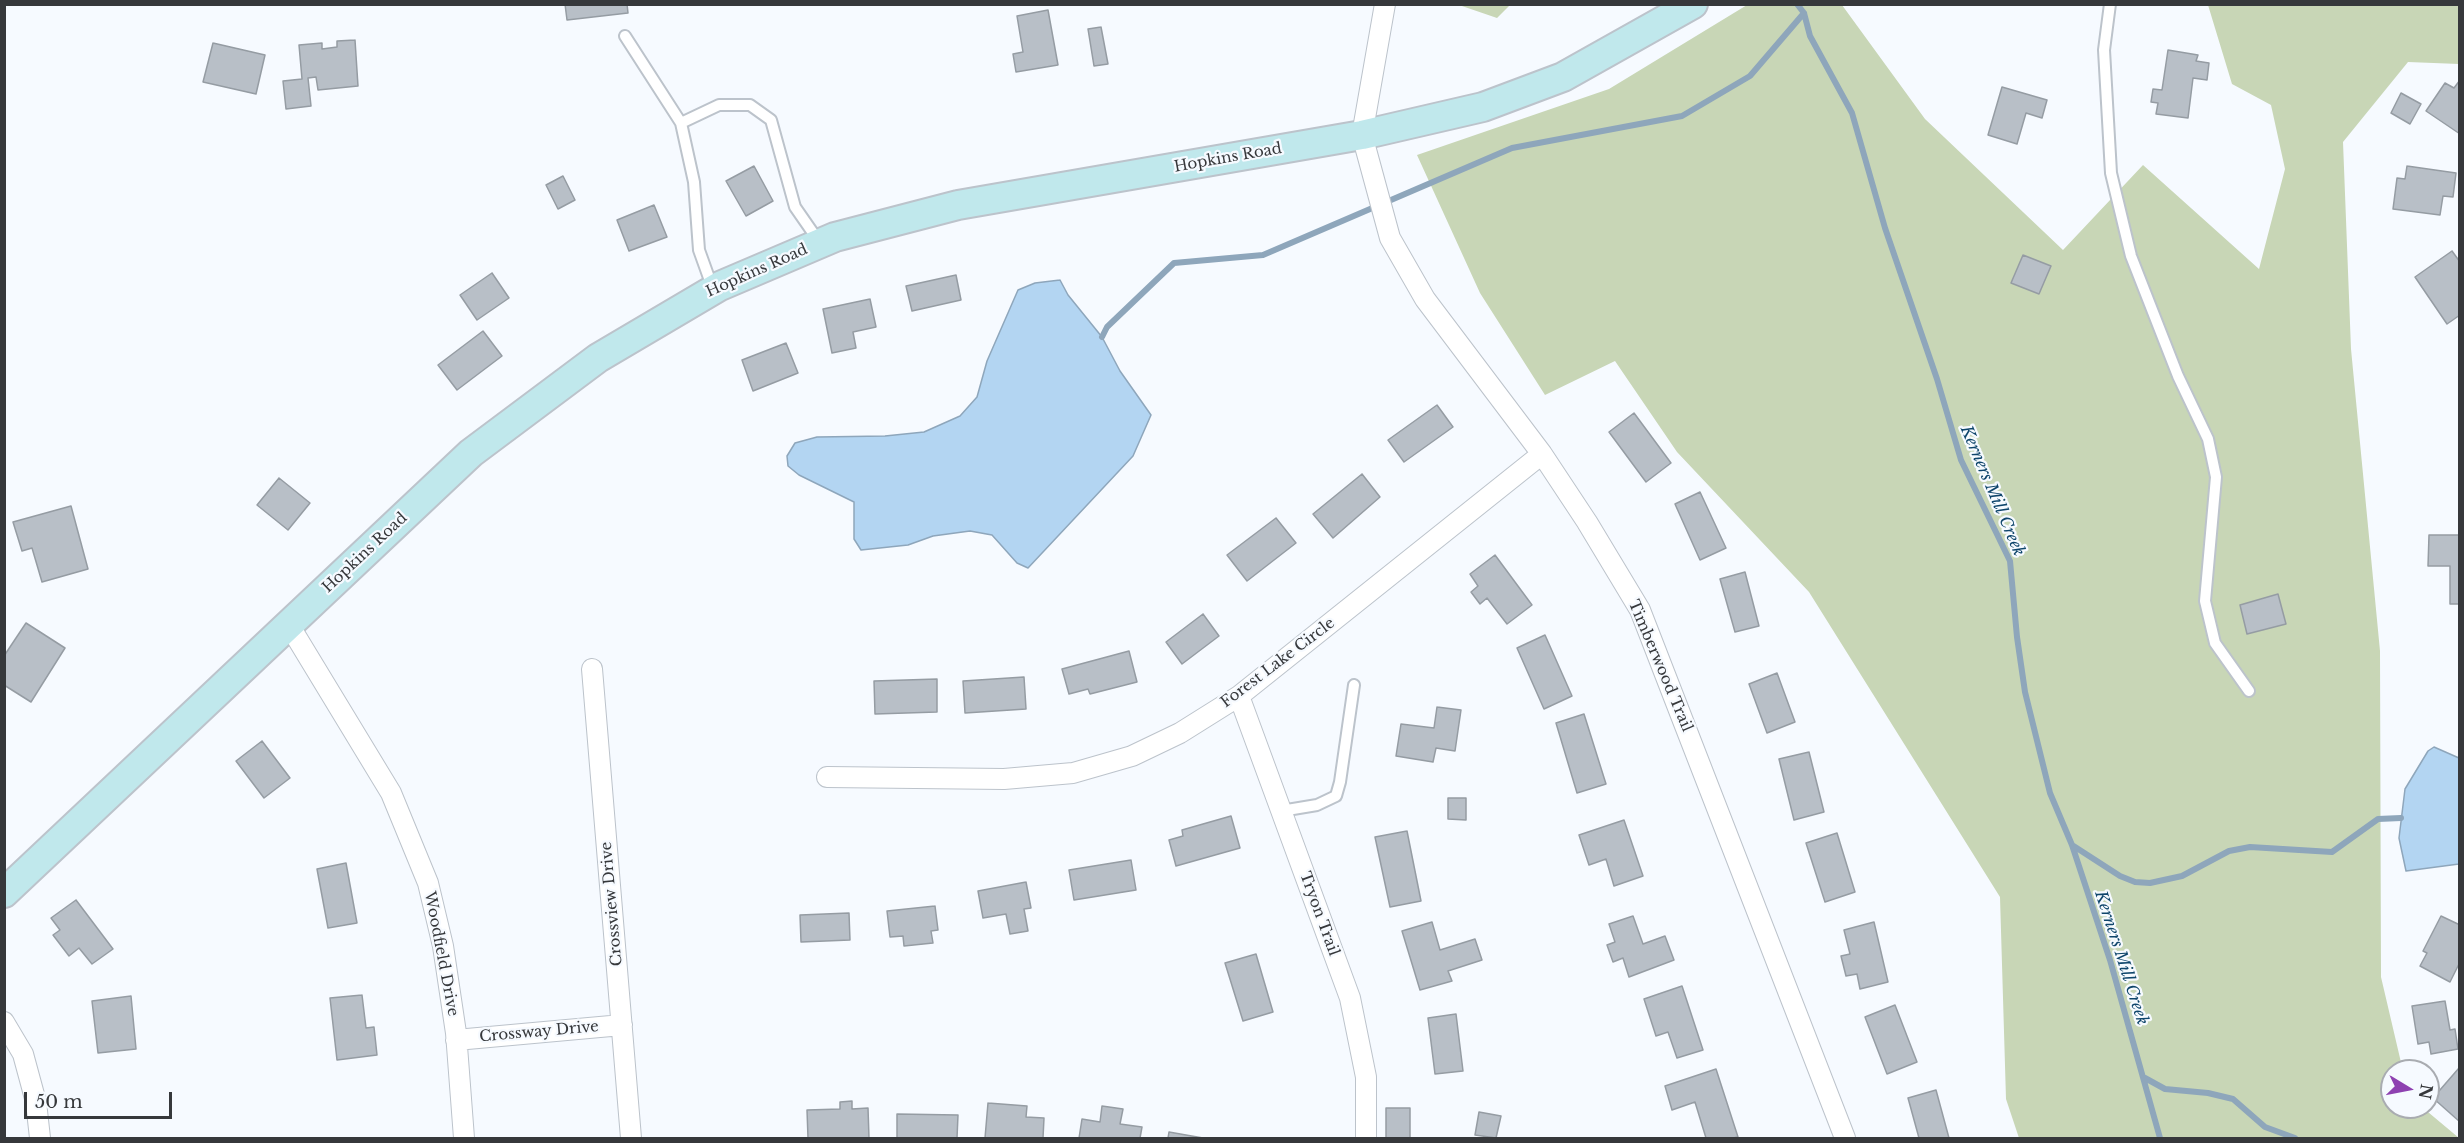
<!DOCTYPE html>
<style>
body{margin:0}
#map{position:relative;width:2464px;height:1143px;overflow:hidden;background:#f6faff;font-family:"Libre Baskerville",serif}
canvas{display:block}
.frame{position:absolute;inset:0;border:6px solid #36383b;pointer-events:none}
.north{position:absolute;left:2380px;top:1059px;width:60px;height:60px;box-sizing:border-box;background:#f6faff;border:2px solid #a9acb1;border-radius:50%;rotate:100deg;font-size:16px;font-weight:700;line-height:24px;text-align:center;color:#36383b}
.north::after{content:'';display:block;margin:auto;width:21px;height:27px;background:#8e41b1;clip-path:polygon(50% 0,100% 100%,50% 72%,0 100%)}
.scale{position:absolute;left:24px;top:1092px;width:148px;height:27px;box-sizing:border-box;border:3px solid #36383b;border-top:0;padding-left:8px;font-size:18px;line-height:21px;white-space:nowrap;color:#36383b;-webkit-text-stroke:4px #f6faff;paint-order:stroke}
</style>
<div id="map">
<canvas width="2464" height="1143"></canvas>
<div class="frame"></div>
<div class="north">N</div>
<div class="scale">50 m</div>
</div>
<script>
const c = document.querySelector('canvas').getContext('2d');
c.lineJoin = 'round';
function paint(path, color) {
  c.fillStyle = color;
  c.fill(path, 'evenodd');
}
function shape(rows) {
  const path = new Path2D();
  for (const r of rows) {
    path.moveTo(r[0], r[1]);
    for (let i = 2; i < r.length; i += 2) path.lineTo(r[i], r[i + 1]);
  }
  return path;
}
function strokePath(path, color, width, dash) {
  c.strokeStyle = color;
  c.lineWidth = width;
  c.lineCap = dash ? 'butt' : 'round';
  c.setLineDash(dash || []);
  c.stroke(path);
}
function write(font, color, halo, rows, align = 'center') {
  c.font = font + ' "Libre Baskerville",serif';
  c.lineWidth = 4.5;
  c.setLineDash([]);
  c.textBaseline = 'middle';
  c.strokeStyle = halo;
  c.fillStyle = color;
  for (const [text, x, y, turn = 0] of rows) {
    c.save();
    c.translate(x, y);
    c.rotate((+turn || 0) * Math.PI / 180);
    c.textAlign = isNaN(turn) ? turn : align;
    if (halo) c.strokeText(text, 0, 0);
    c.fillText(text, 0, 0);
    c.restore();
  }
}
paint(shape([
 [1459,5,1510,4,1510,5,1497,18],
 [1747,5,1842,5,1925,119,2063,250,2143,165,2259,269,2285,169,2271,105,2232,84,2208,5,2459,5,2459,64,2408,62,2343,142,2351,349,2380,651,2381,977,2403,1071,2392,1071,2392,1107,2422,1107,2459,1138,2019,1138,2006,1099,2000,897,1809,592,1677,452,1615,361,1545,395,1480,293,1417,155,1609,89]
]), '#c8d6b6');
const water = shape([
 [1060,280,1068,295,1102,337,1120,371,1151,415,1133,456,1028,568,1017,563,992,535,970,531,933,536,908,545,861,550,854,539,854,502,799,475,788,466,787,456,795,443,817,437,885,436,924,432,960,416,977,397,987,361,1018,290,1035,283,1060,280],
 [2434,747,2459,758,2459,864,2406,871,2399,838,2405,789,2428,751,2434,747]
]);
paint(water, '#b3d5f2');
strokePath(water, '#8ea6bb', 1.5);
strokePath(shape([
 [1797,4,1804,13,1810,36,1852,113,1885,228,1937,379,1961,460,2010,561,2017,637,2025,692,2050,793,2072,845,2110,960,2160,1138],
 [1102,337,1107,327,1174,263,1263,255,1512,148,1682,116,1750,76,1804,13],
 [2072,845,2120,876,2135,882,2150,883,2182,876,2229,851,2250,847,2332,852,2378,819,2401,818],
 [2145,1078,2165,1089,2208,1093,2233,1099,2265,1127,2295,1138]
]), '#8ea6bb', 6);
const building = shape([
 [565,4,627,4,628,13,567,20,565,4],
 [1048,10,1058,65,1016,72,1013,54,1023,52,1017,16,1048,10],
 [1101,27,1108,64,1094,66,1088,29,1101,27],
 [355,40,358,86,318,90,316,77,308,78,311,106,286,109,283,81,302,79,299,45,322,43,322,49,337,47,337,41,355,40],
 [213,43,265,55,256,94,203,82,213,43],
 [2168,50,2198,55,2196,61,2209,63,2207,80,2193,78,2188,118,2156,114,2158,103,2151,102,2153,89,2162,90,2168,50],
 [2460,80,2460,134,2426,111,2445,83,2454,88,2460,80],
 [2002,87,2047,100,2042,118,2026,113,2017,144,1988,135,2002,87],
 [2401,93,2421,104,2410,124,2391,113,2401,93],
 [754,166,773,201,746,216,726,181,754,166],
 [2407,166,2456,173,2453,197,2443,196,2440,215,2393,209,2397,178,2405,179,2407,166],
 [563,176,575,200,558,209,546,185,563,176],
 [654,205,667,237,629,251,617,220,654,205],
 [2452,251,2460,262,2460,315,2447,324,2415,277,2452,251],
 [2023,255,2051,266,2039,294,2011,283,2023,255],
 [492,273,509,298,477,320,460,295,492,273],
 [956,275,961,300,912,311,906,286,956,275],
 [870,299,876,327,853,332,856,348,832,353,823,309,870,299],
 [483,331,502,356,457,390,438,365,483,331],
 [786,343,798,373,753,391,742,360,786,343],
 [1437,405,1453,427,1404,462,1388,440,1437,405],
 [1634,413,1671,463,1646,482,1609,432,1634,413],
 [1362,474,1380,497,1333,538,1313,514,1362,474],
 [279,478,310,503,288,530,257,505,279,478],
 [1700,492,1726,548,1700,560,1675,504,1700,492],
 [71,506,88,569,42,582,32,548,22,551,13,522,71,506],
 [1276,518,1296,543,1247,581,1227,555,1276,518],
 [2429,535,2460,535,2460,604,2450,604,2450,566,2428,566,2429,535],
 [1495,555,1532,605,1507,624,1487,598,1480,604,1471,592,1478,586,1470,574,1495,555],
 [1745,572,1759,626,1735,632,1720,579,1745,572],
 [2278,594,2286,624,2247,634,2240,605,2278,594],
 [1203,614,1219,636,1182,664,1166,642,1203,614],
 [26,623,65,648,31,702,4,685,4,656,26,623],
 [1545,635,1572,696,1544,709,1517,648,1545,635],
 [1129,651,1137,682,1090,694,1088,689,1069,694,1062,669,1129,651],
 [1777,673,1795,722,1767,733,1749,684,1777,673],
 [1024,677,1026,709,965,713,963,681,1024,677],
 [937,679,937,712,875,714,874,681,937,679],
 [1437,707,1461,710,1455,751,1436,748,1433,762,1396,756,1401,724,1434,728,1437,707],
 [1584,714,1606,784,1577,793,1556,723,1584,714],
 [262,741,290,778,264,798,236,761,262,741],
 [1809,752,1824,812,1794,820,1779,759,1809,752],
 [1448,798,1466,798,1466,820,1448,819,1448,798],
 [1231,816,1240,848,1176,866,1169,840,1183,836,1182,830,1231,816],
 [1624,820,1643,876,1614,886,1606,859,1589,865,1579,835,1624,820],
 [1407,831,1421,901,1390,907,1375,837,1407,831],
 [1837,833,1855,892,1825,902,1806,843,1837,833],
 [1131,860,1136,890,1074,900,1069,870,1131,860],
 [346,863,357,923,328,928,317,869,346,863],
 [1026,882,1031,908,1024,909,1028,931,1010,934,1006,914,983,918,978,891,1026,882],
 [76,900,113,949,92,964,79,948,69,956,53,935,60,930,51,918,76,900],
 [935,906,938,930,931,931,933,943,904,946,903,936,890,937,887,911,935,906],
 [849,913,850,940,801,942,800,915,849,913],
 [1633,916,1643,944,1665,936,1674,960,1629,977,1623,958,1613,962,1607,945,1615,942,1609,924,1633,916],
 [2441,916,2460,925,2460,962,2450,982,2420,966,2427,953,2423,951,2441,916],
 [1432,922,1440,950,1475,939,1482,960,1448,971,1452,981,1420,990,1402,931,1432,922],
 [1874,922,1888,982,1860,989,1857,974,1846,976,1841,956,1850,954,1844,930,1874,922],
 [1256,954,1273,1012,1243,1021,1225,963,1256,954],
 [1682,986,1703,1050,1677,1058,1668,1032,1656,1036,1644,999,1682,986],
 [362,995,366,1028,374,1027,377,1055,337,1060,330,998,362,995],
 [131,996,136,1049,98,1053,92,1001,131,996],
 [2445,1001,2450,1030,2455,1029,2458,1049,2431,1054,2429,1042,2418,1044,2412,1006,2445,1001],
 [1895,1005,1917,1062,1887,1074,1865,1017,1895,1005],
 [1456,1014,1463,1071,1435,1074,1428,1018,1456,1014],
 [2459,1068,2460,1069,2460,1122,2433,1098,2459,1068],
 [1716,1069,1738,1137,1733,1138,1706,1138,1695,1102,1672,1110,1665,1086,1716,1069],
 [1936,1090,1949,1138,1919,1138,1908,1098,1936,1090],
 [852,1101,852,1109,868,1108,869,1138,808,1138,807,1110,840,1109,840,1102,852,1101],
 [988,1103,1027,1106,1026,1117,1044,1118,1043,1138,985,1138,988,1103],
 [1102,1106,1123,1109,1120,1124,1142,1127,1140,1138,1079,1138,1082,1119,1100,1122,1102,1106],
 [1386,1108,1410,1108,1410,1138,1386,1138,1386,1108],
 [1479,1112,1501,1116,1496,1138,1475,1135,1479,1112],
 [897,1114,958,1115,957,1138,897,1138,897,1114],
 [1169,1132,1203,1138,1168,1138,1169,1132]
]);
paint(building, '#b8bfc7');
strokePath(building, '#959ca3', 1.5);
const lane = shape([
 [2110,4,2104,50,2111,173,2131,256,2178,376,2208,439,2216,477,2205,601,2215,643,2249,691],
 [625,36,681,123,694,182,699,250,713,289],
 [681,123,719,105,750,105,771,120,795,207,820,243],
 [1281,811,1317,805,1336,796,1340,782,1354,685]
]);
const street = shape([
 [1385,4,1362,135,1390,238,1425,299,1542,454,1587,522,1640,610,1845,1138],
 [289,625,391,793,428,883,443,946,456,1033,464,1138],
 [592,669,631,1138],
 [1239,696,1350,998,1366,1077,1366,1138],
 [827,777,1004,779,1073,773,1132,756,1180,733,1239,696,1542,454],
 [4,1022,23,1054,36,1102,40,1138],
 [456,1040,622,1025]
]);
const secondary = shape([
 [4,893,471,453,598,358,720,286,835,237,958,205,1362,135,1483,107,1563,77,1693,4]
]);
strokePath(lane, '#bcc3cb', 14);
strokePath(street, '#bcc3cb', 22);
strokePath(secondary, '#bcc3cb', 32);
strokePath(lane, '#fff', 10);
strokePath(street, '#fff', 20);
strokePath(secondary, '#c0e8ec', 28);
write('15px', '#36383b', '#f6faff', [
 ["Hopkins Road",1228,158,-10],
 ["Hopkins Road",757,271,-24],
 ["Hopkins Road",365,553,-43],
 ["Forest Lake Circle",1278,663,-37],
 ["Timberwood Trail",1660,666,67],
 ["Crossview Drive",612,904,-95],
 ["Tryon Trail",1319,914,70],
 ["Woodfield Drive",441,954,79],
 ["Crossway Drive",539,1032,-5]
]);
write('italic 16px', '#0e456b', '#f6faff', [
 ["Kerners Mill Creek",1992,491,67],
 ["Kerners Mill Creek",2121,958,72]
]);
</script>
